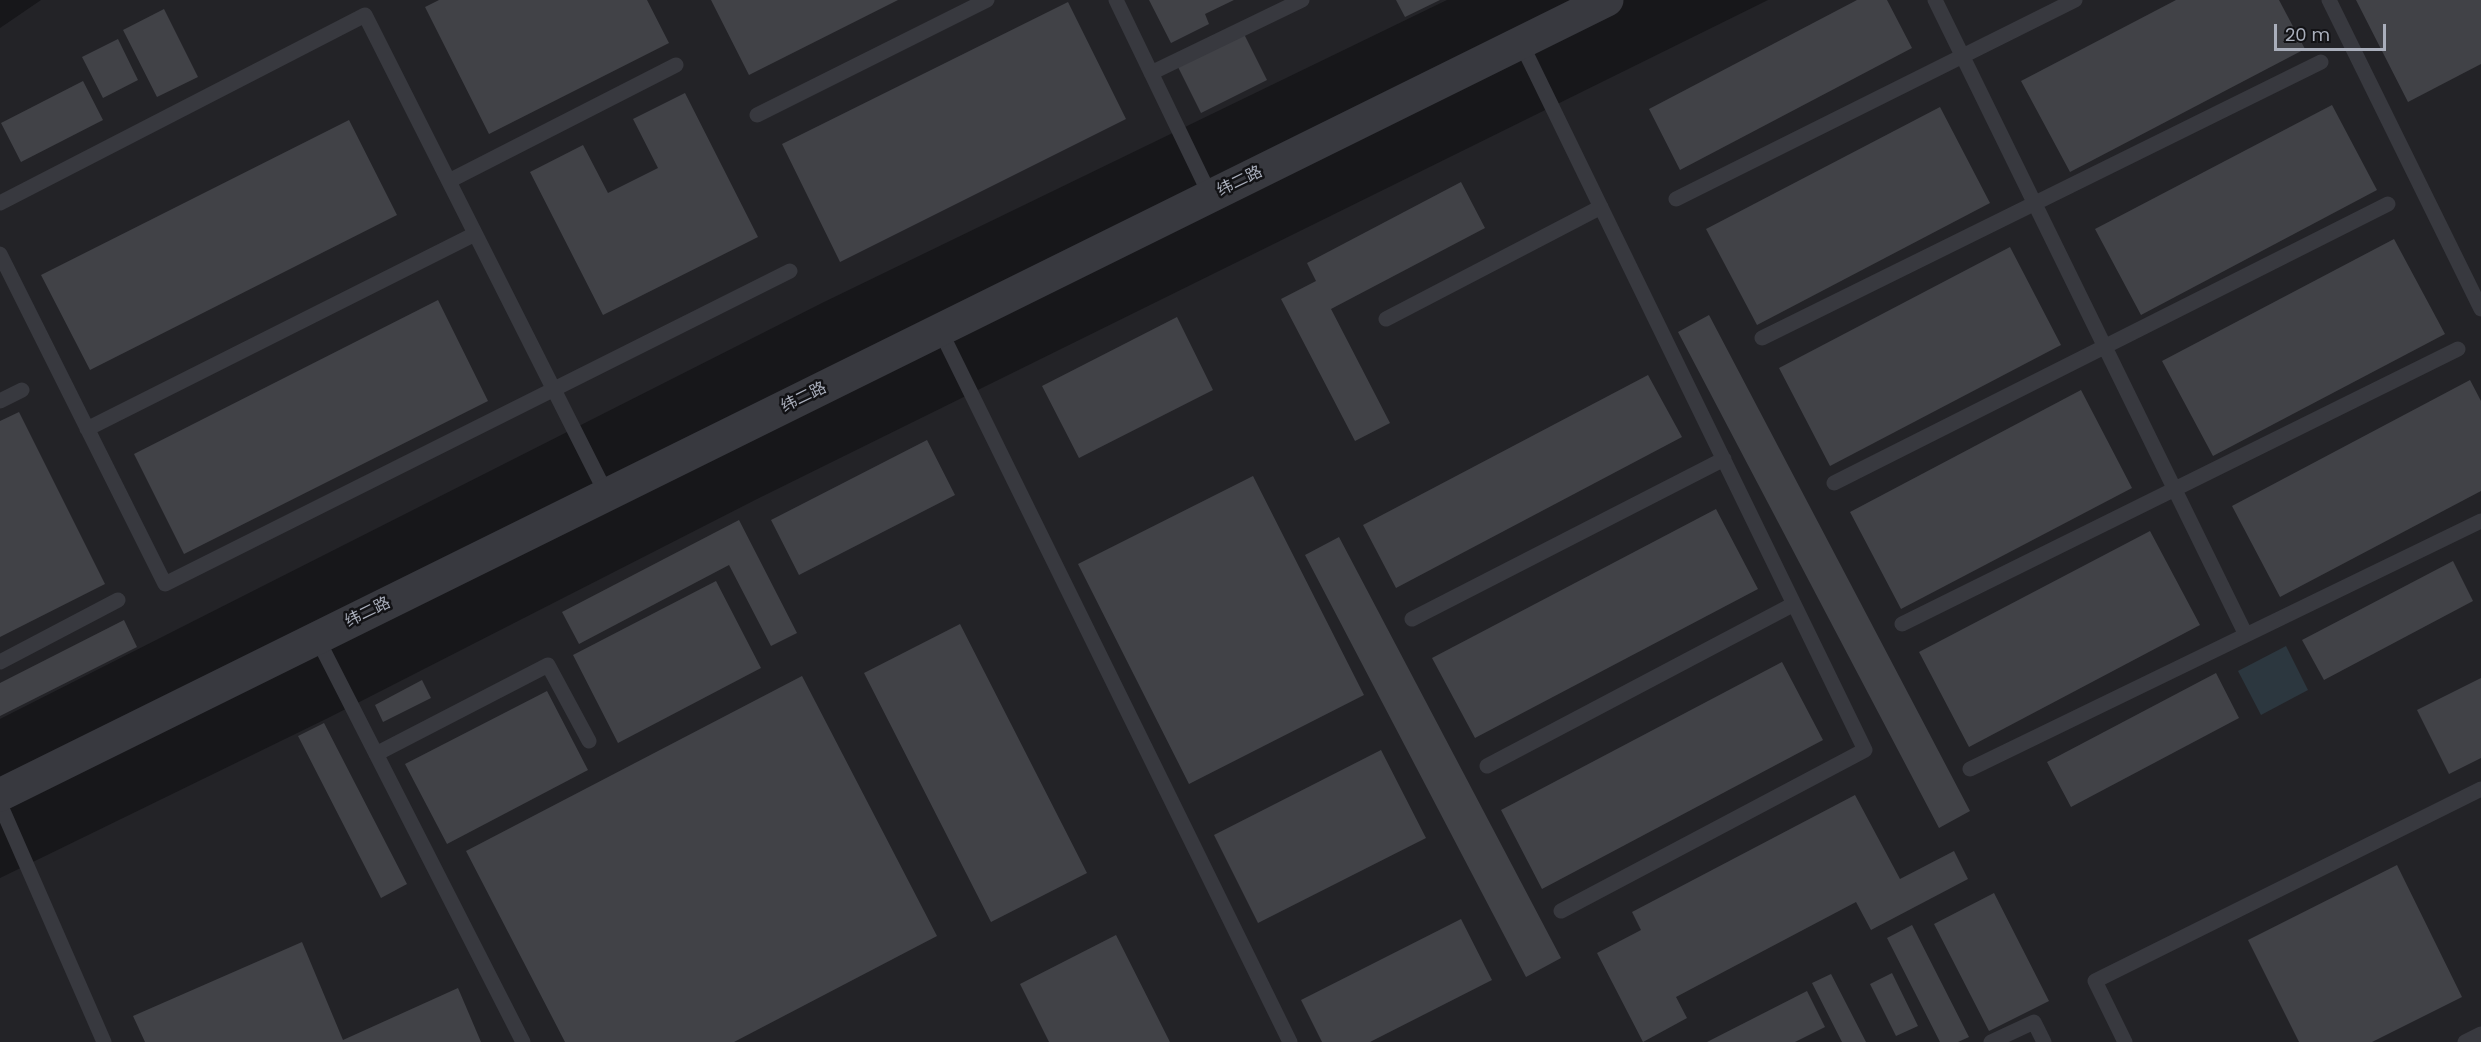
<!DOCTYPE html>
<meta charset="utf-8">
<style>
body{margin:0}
#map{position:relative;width:2481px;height:1042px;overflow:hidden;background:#17171a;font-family:Poppins,sans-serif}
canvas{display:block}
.scale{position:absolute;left:2274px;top:24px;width:112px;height:27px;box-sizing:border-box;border:3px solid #a9aebb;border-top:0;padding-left:8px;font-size:18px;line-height:21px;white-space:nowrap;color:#a9aebb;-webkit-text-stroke:4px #121215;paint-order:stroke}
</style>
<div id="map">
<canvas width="2481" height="1042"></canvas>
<div class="scale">20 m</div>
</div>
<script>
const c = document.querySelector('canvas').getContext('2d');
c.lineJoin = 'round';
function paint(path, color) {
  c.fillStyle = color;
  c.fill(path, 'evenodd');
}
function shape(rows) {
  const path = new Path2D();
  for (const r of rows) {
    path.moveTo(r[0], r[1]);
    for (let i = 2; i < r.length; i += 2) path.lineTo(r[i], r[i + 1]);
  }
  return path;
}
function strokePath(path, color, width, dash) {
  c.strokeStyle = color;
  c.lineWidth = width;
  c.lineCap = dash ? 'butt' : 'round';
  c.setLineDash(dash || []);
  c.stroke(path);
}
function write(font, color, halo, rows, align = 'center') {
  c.font = font + ' Poppins,"Noto Sans SC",sans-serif';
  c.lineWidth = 5;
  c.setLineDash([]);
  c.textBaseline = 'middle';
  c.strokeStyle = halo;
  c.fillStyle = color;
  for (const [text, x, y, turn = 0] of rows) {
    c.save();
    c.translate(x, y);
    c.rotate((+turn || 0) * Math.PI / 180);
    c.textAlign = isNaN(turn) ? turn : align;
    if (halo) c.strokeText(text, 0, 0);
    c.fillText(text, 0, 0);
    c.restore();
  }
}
paint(shape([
 [41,0,1447,0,822,303,0,719,0,28],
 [1768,0,2481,0,2481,1042,0,1042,0,878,328,718,757,499]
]), '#232327');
paint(shape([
 [2286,646,2308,690,2261,715,2238,671]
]), '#2c373f');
paint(shape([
 [439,0,647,0,669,43,489,134,425,7],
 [711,0,898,0,749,75],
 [1149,0,1234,0,1205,14,1209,24,1171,43],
 [1396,0,1440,0,1405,17],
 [1857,0,1887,0,1912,48,1680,170,1649,109],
 [2176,0,2279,0,2305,49,2070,172,2021,81],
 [2356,0,2481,0,2481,64,2408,102],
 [1068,2,1126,119,840,262,782,144],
 [164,9,198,77,157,97,123,30],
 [1244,34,1267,80,1201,113,1178,67],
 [118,39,138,80,103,98,82,57],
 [83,81,103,120,21,162,1,123],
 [685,93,758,237,603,315,530,172,583,145,608,193,658,168,633,119],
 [2332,105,2377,190,2141,315,2095,229],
 [1940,107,1990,203,1757,325,1706,229],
 [349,120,397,215,90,370,41,275],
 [1461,182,1485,228,1331,309,1390,423,1355,441,1281,299,1316,281,1307,263],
 [2394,239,2445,334,2213,456,2162,361],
 [2010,247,2061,345,1830,466,1779,368],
 [438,300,488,401,184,554,134,454],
 [1709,315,1970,811,1939,828,1678,332],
 [1177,317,1213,390,1079,458,1042,386],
 [1648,375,1682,437,1396,588,1363,525],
 [2470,380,2481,401,2481,491,2280,597,2232,506],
 [2081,390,2132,488,1901,609,1850,512],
 [19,412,105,584,0,637,0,421],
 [927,440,955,495,799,575,771,520],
 [1253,476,1364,695,1189,784,1078,564],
 [1716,509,1758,589,1475,738,1432,658],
 [739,520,797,633,771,646,729,565,579,644,562,612],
 [2150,531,2200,625,1969,747,1919,652],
 [1339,537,1561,958,1526,977,1305,555],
 [2453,561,2473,601,2324,680,2302,640],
 [716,581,761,668,618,743,573,655],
 [124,620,137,647,0,716,0,683],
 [960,624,1087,873,991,922,864,673],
 [1782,662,1823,740,1542,889,1501,810],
 [2216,673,2239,718,2071,807,2047,762],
 [802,676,937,936,734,1042,565,1042,466,851],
 [2481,678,2481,758,2449,774,2417,710],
 [422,680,431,698,383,722,375,705],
 [547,691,588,770,447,844,405,764],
 [324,723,407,884,381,898,298,736],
 [1381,750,1426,838,1258,923,1214,835],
 [1855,795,1900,879,1954,851,1968,879,1871,930,1856,902,1676,997,1687,1018,1643,1042,1597,953,1641,930,1632,912],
 [2397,865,2462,997,2372,1042,2299,1042,2248,940],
 [1994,893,2049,1001,1989,1031,1934,924],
 [1461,919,1492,980,1370,1042,1322,1042,1301,1000],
 [1912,925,1969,1037,1958,1042,1940,1042,1887,938],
 [1116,935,1170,1042,1049,1042,1020,984],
 [302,942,343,1040,458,988,481,1042,145,1042,133,1016],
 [1892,973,1918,1026,1896,1036,1870,984],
 [1831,974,1866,1042,1842,1042,1812,983],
 [1807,991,1825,1027,1795,1042,1707,1042]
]), '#414247');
strokePath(shape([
 [1116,0,1211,197],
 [1935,0,2246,635],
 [2329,0,2481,309],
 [1521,43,1865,750,1561,911],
 [1151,73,1302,0],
 [757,115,987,0],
 [449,181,676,65],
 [1676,199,2075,0],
 [0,203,365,15,607,495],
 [0,254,165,584,790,271],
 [1386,319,1601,207],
 [940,330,1290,1042],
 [1762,338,2321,62],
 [0,401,22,390],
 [87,429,475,234],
 [1834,483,2388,204],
 [1412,619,1724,459],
 [1902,624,2458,349],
 [317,638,523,1042],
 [0,662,118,600],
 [376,754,548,665,589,741],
 [1487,766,1794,604],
 [1970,769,2481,521],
 [0,804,104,1042],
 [1991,1042,2034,1022,2044,1042],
 [2125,1042,2095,981,2481,789],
 [2465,1042,2481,1034]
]), '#38393f', 15);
strokePath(shape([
 [0,795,1607,0]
]), '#38393f', 33);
write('16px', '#a9aebb', '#121215', [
 ["纬二路",1240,182,-26],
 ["纬二路",804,398,-26],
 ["纬二路",368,613,-26]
]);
</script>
